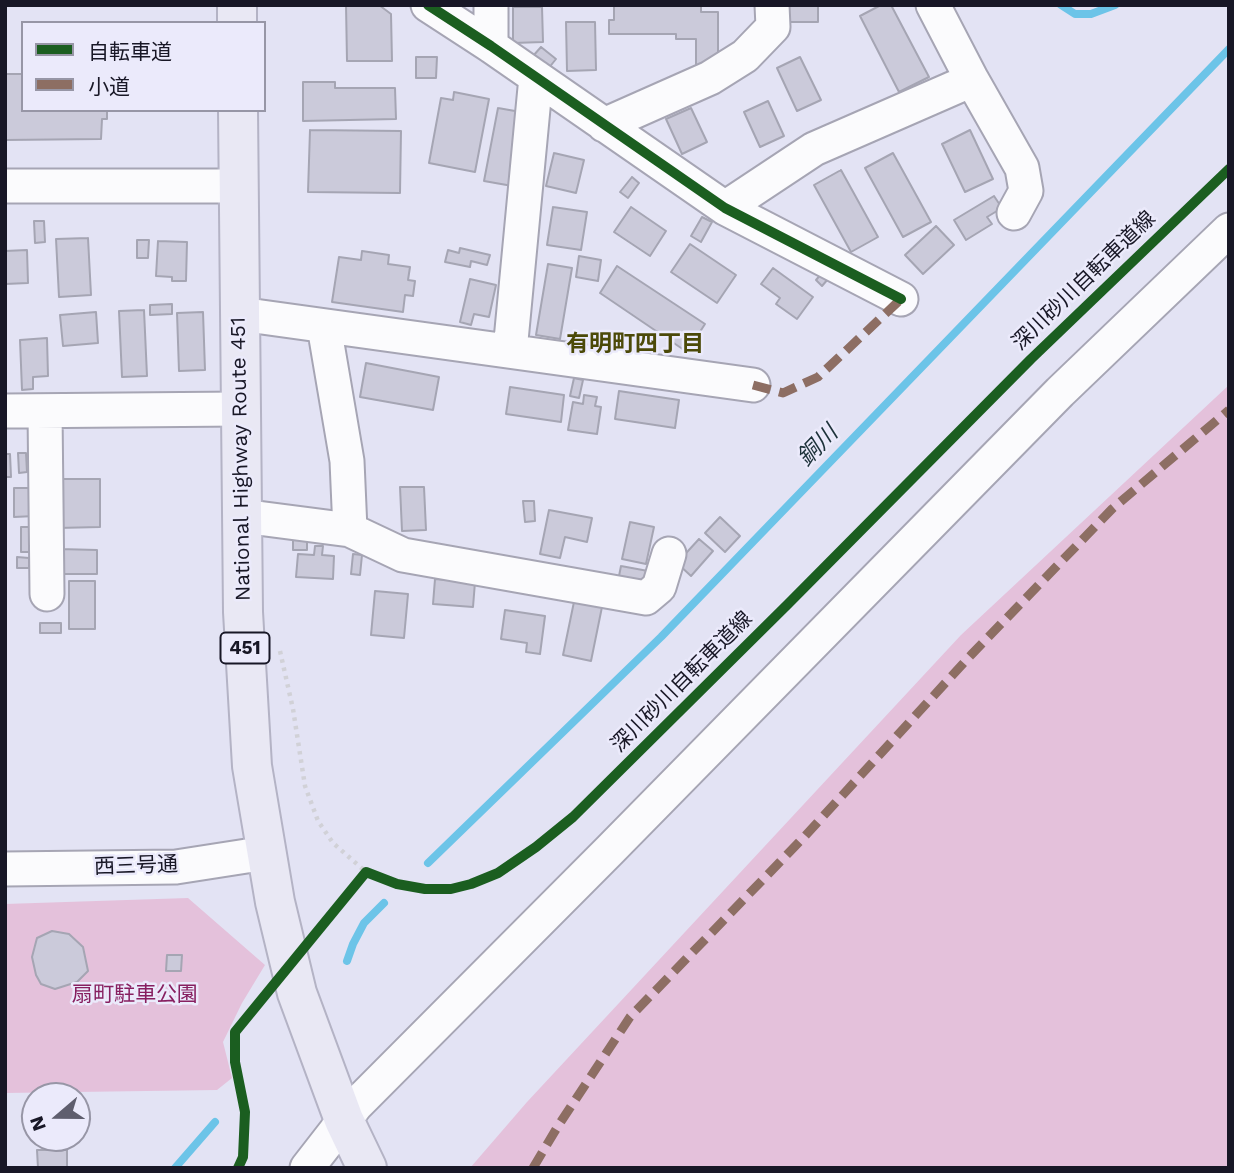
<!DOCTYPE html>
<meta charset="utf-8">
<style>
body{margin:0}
#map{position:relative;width:1234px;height:1173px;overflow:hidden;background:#e3e3f4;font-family:"Work Sans","Noto Sans JP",sans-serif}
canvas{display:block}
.frame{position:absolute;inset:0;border:7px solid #181726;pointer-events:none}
.legend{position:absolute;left:21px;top:21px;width:245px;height:91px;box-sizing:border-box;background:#ebeafb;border:2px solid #9796a6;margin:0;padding:9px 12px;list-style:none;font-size:21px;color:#181726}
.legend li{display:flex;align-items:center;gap:14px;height:35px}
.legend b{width:35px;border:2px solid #9796a6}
.north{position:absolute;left:21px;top:1082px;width:70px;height:70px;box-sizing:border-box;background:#ebeafb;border:2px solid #9796a6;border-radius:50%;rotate:250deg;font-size:19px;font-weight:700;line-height:28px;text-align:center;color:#181726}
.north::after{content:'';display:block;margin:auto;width:24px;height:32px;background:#5f5e6e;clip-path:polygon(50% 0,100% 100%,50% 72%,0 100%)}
</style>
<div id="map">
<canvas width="1234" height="1173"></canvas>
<div class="frame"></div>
<ul class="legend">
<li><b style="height:9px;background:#1b5e20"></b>自転車道</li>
<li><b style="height:9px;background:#8d6e63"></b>小道</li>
</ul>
<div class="north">N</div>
</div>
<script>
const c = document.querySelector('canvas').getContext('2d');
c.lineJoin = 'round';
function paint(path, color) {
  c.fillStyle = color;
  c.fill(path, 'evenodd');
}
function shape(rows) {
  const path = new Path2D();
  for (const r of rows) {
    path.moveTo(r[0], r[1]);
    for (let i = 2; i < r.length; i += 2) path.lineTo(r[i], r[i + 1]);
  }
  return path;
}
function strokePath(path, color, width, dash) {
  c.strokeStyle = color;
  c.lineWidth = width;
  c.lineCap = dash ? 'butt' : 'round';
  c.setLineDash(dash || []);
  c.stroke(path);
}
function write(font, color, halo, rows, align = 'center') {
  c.font = font + ' "Work Sans","Noto Sans JP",sans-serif';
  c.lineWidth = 5;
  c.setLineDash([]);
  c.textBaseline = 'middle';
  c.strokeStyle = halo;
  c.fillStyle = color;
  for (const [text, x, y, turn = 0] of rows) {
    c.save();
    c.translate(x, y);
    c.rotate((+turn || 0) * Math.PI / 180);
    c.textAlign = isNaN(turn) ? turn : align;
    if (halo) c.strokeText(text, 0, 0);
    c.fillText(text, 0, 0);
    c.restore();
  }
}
paint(shape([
 [1229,385,1229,1168,470,1168,527,1102,961,635],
 [188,898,265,965,242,1003,223,1042,232,1078,217,1090,5,1093,5,904]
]), '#e4c1db');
strokePath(shape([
 [1061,5,1075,14,1091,14,1115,5],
 [428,863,661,637,1229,49],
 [347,961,353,944,364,923,384,903],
 [175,1168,215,1122]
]), '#6cc4e8', 8);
const building = shape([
 [346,5,379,5,391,14,392,61,347,61,346,5],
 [614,5,701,5,701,12,718,12,718,65,696,65,696,39,676,39,676,34,609,34,609,20,614,20,614,5],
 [789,5,818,5,818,22,789,22,789,5],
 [881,5,891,5,929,77,899,92,860,16,881,5],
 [513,7,542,7,543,42,513,43,513,7],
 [566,22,595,22,596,70,567,71,566,22],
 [541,47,556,59,548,69,533,56,541,47],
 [416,57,437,57,436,78,416,78,416,57],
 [800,57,821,100,797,111,777,68,800,57],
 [5,74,23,74,23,110,107,110,107,119,102,119,101,139,5,140,5,74],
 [303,82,335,82,335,88,395,88,396,119,303,121,303,82],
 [454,92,489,99,475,172,429,163,441,98,453,100,454,92],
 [768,101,784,136,760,147,744,112,768,101],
 [498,108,532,114,518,187,484,181,498,108],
 [691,108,707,142,682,154,666,119,691,108],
 [310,130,401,131,400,193,308,192,310,130],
 [970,130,993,179,965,192,942,144,970,130],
 [554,153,584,160,576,193,546,186,554,153],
 [893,153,931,222,903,237,865,168,893,153],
 [841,170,878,237,851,252,814,185,841,170],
 [632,177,639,183,628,198,620,192,632,177],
 [994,196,1002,208,987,217,992,224,966,240,954,220,994,196],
 [553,207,587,212,581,250,547,245,553,207],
 [631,207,666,231,650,256,614,232,631,207],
 [702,217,712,222,701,242,691,236,702,217],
 [34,221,44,221,45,242,35,243,34,221],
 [936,226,954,245,923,274,905,255,936,226],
 [88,238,91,295,59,297,56,239,88,238],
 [137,240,149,240,148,258,137,258,137,240],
 [158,241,187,242,186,281,172,281,172,277,156,276,158,241],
 [690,244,736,275,717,303,671,272,690,244],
 [460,248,490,255,487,265,471,261,470,267,445,262,448,250,459,253,460,248],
 [27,250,28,283,5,284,5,251,27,250],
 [362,251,389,255,388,264,410,267,408,280,415,281,413,296,405,295,403,312,332,302,339,257,361,260,362,251],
 [579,256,601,260,598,281,576,277,579,256],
 [548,264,572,268,560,339,536,335,548,264],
 [617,266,705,324,687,352,600,293,617,266],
 [773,268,813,297,797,319,776,304,780,298,761,284,773,268],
 [822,273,828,279,822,286,816,280,822,273],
 [470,279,496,285,489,317,474,314,471,325,460,322,470,279],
 [172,304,172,314,150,315,150,305,172,304],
 [144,310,147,376,122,377,119,311,144,310],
 [96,312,98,343,63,346,60,315,96,312],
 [203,312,205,370,179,371,177,313,203,312],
 [47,338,48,376,33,377,33,389,22,390,20,340,47,338],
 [366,363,439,377,433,410,360,397,366,363],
 [574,378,583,380,579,398,570,396,574,378],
 [510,387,564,395,561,422,506,414,510,387],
 [619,391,679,400,675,428,615,419,619,391],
 [584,395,597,397,595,406,601,407,597,434,568,430,573,402,583,404,584,395],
 [18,453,26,453,27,472,19,473,18,453],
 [5,454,10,454,11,477,5,477,5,454],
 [57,479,100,479,100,527,57,528,57,479],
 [400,487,424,487,426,530,402,531,400,487],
 [14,488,34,488,35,516,14,517,14,488],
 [523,501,534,501,535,521,525,522,523,501],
 [549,510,592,518,587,542,565,537,560,558,540,554,549,510],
 [720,517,740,536,725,552,705,533,720,517],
 [630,522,654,527,646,564,622,559,630,522],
 [21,527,31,527,31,552,21,552,21,527],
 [293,538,307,538,307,550,293,550,293,538],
 [699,539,713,551,691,576,677,563,699,539],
 [315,546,323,546,322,555,334,556,333,579,296,577,298,554,314,555,315,546],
 [59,549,97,550,97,574,58,574,59,549],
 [353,554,362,555,360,575,351,574,353,554],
 [17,557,29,558,29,568,17,568,17,557],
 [621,566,648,571,645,586,618,581,621,566],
 [435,579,475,582,473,607,433,604,435,579],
 [69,581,95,581,95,629,69,629,69,581],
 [375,591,408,594,404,638,371,635,375,591],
 [575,597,603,602,591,661,563,655,575,597],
 [505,610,545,616,540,654,526,652,527,643,501,639,505,610],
 [40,623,61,623,61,633,40,633,40,623],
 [52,931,69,934,83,947,88,971,77,982,55,989,41,984,36,975,32,957,37,938,52,931],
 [167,955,182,955,181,971,166,971,167,955],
 [33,1104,35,1104,35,1134,33,1134,33,1104],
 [37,1150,67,1150,67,1168,38,1168,37,1150]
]);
paint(building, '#cbcada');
strokePath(building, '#a5a5b3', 2);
const minor = shape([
 [428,5,491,46,725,208,901,299],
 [491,5,491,46],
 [972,80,1022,168,1026,191,1014,213],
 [604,125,710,78,745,56,773,27,772,5],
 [5,186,238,186],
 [725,208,814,149,972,80,933,5],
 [240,314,753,385],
 [324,326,347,461,350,530],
 [510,351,536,77],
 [5,411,241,409],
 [45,411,47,594],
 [242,516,350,530,403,555,646,598,659,587,669,554],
 [5,869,176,867,266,853],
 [307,1168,356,1105,609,851,1060,392,1229,230]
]);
const highway = shape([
 [237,5,237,23],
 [238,110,243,612,252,766,275,902,297,993,344,1120,367,1168]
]);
strokePath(minor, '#a6a5b4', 37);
strokePath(highway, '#b4b3c5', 42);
strokePath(shape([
 [280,651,293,709,305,786,318,821,333,843,366,872]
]), '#d1d1d7', 4.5, [3.5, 5]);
strokePath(minor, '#fbfbfd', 33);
strokePath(highway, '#e9e8f4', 38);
strokePath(shape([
 [753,385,783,393,818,377,901,299],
 [533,1168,558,1126,630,1017,805,836,971,655,1112,509,1229,410]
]), '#8d6e63', 9, [18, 9]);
strokePath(shape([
 [428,5,491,46,725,208,901,299],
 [238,1168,243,1157,245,1112,235,1062,235,1032,366,872,397,884,425,889,451,889,471,884,498,873,536,847,573,817,787,605,1031,359,1229,169]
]), '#1b5e20', 10);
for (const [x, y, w] of [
 [245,648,49]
]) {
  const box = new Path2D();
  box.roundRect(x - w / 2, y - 15.5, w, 31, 5);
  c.fillStyle = '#ebeafb';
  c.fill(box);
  strokePath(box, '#181726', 2);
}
write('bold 19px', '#181726', null, [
 ["451",245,648]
]);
write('21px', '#181726', '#ebeafb', [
 ["深川砂川自転車道線",1084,281,-44],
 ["National Highway Route 451",241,459,-91],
 ["深川砂川自転車道線",682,682,-45],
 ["西三号通",136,866,-2]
]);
write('21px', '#871f60', '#ebeafb', [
 ["扇町駐車公園",135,995]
]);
write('bold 23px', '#4b4908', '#ebeafb', [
 ["有明町四丁目",635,344]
]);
write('italic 23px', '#1d323a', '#ebeafb', [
 ["銅川",818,446,-46]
]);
</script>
